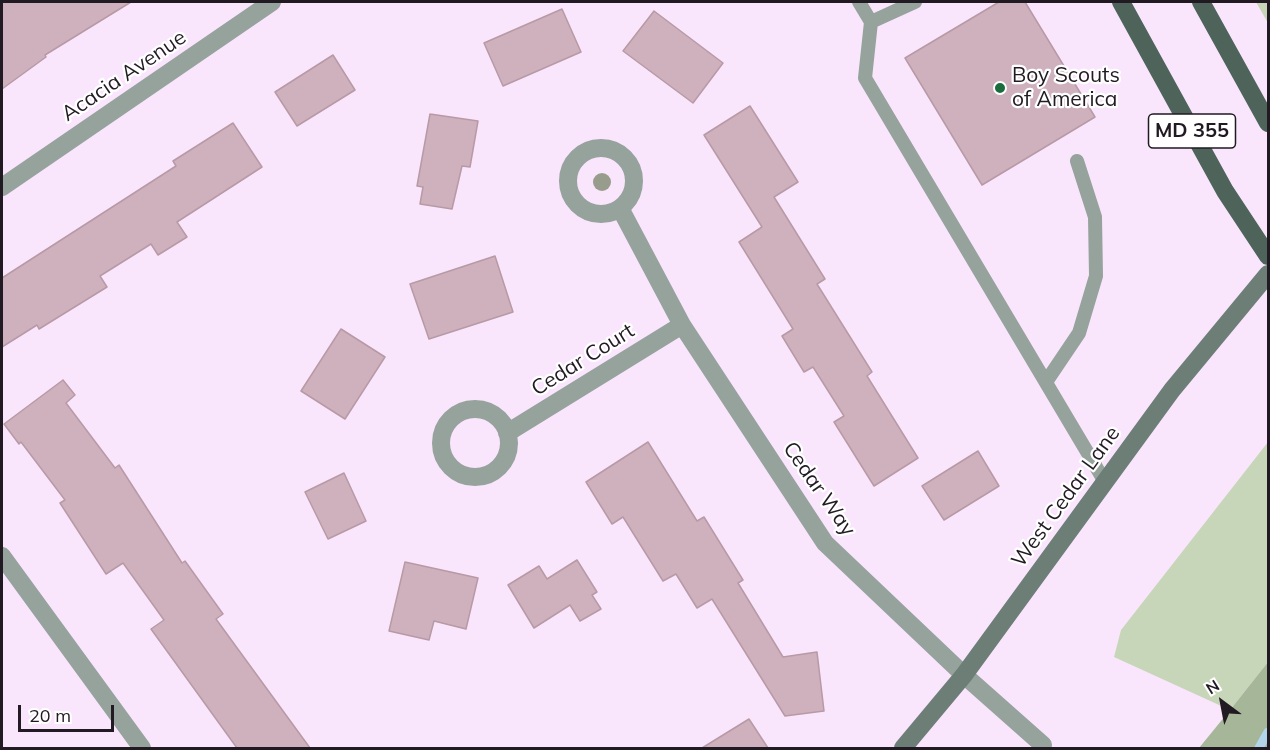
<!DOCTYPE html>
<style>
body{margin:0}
#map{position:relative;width:1270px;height:750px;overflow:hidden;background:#fae6fc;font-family:Mulish,sans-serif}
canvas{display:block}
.frame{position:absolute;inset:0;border:3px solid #211a22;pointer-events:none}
.north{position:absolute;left:1192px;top:672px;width:60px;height:60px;-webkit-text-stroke:4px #fff;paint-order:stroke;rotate:328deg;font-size:16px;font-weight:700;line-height:24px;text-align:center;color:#211a22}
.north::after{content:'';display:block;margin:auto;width:21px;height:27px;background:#211a22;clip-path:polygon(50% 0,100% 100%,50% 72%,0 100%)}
.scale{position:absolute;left:18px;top:705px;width:96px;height:27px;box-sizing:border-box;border:3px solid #211a22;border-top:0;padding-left:8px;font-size:18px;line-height:21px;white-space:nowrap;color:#211a22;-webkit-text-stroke:4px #fff;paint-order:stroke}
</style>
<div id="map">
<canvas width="1270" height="750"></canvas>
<div class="frame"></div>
<div class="north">N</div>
<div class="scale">20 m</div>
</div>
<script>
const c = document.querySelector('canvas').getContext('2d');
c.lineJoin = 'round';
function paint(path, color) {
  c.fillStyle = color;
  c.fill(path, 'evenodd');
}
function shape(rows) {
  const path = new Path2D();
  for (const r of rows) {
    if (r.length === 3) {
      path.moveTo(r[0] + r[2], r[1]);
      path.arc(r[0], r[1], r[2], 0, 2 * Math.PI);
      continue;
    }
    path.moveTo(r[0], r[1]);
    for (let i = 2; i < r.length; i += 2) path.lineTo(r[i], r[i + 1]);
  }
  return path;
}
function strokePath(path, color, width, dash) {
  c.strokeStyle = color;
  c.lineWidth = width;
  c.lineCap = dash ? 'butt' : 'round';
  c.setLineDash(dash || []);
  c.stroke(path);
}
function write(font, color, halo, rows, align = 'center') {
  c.font = font + ' Mulish,sans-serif';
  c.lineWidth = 4.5;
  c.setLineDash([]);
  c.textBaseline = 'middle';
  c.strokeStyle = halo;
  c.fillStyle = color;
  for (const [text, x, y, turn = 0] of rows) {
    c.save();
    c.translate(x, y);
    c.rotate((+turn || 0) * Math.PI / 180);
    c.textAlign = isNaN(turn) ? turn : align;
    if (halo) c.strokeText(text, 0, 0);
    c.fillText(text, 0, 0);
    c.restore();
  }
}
paint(shape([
 [1256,2,1268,2,1268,23],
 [1268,442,1268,662,1230,710,1114,657,1121,630]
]), '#c7d6b9');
paint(shape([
 [1268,662,1268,748,1199,748,1230,710]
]), '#a6b698');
strokePath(shape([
 [1259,748,1268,732]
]), '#b3d5e9', 9);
const building = shape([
 [2,2,131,2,45,55,46,57,2,89,2,2],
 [999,2,1025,2,1095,117,982,185,905,58,999,2],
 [562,9,581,52,503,86,484,43,562,9],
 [654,11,723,63,693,103,623,51,654,11],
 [333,55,355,90,297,126,275,92,333,55],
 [750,106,798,182,774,197,825,279,817,284,872,372,867,376,918,458,874,486,834,422,844,416,813,367,804,372,782,336,793,329,739,242,762,227,704,135,750,106],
 [430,114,478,121,470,167,462,166,452,209,420,204,423,187,417,186,430,114],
 [233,123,262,167,177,222,187,237,158,255,151,244,100,276,107,287,39,329,37,325,2,347,2,278,176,166,173,161,233,123],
 [495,256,513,312,429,339,410,284,495,256],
 [341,329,385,357,345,419,301,391,341,329],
 [63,380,75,395,66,403,115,468,119,465,182,563,185,561,223,614,216,619,310,748,237,748,151,629,164,620,123,563,106,574,60,503,65,500,21,442,19,444,4,424,63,380],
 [648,442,697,521,704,517,743,580,738,583,783,657,817,652,824,711,785,716,712,599,697,608,676,574,663,581,623,517,612,524,586,482,648,442],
 [978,451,999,486,944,520,922,486,978,451],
 [344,473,366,521,328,539,305,492,344,473],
 [577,560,597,592,592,595,601,609,580,621,570,605,534,628,508,585,539,566,547,579,577,560],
 [405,562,478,578,466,629,434,621,429,640,389,631,405,562],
 [749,719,768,748,702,748,749,719]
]);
paint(building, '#ceb1bc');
strokePath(building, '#b79aa5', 1.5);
strokePath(shape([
 [859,2,871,22,865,78,1105,482],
 [871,22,915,2],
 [1046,382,1079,333,1096,276,1095,217,1077,161]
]), '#96a29c', 14);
strokePath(shape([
 [601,181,33],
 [2,187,272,2],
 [620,208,682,325,825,543,964,675,1043,745],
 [475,443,34],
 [507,433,682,325],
 [2,556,142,748]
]), '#96a29c', 18);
strokePath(shape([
 [903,748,964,675,1172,390,1268,274]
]), '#6c7e75', 18);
strokePath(shape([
 [1121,2,1225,191,1268,256],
 [1201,2,1268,123]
]), '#4e645a', 18);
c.fillStyle = '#989c8c';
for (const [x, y] of [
 [602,182]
]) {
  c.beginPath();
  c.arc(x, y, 9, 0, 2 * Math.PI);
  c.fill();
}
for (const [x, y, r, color] of [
 [1000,88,6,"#1b6c3d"]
]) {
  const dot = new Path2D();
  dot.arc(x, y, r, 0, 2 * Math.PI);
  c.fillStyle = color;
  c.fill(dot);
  strokePath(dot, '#fff', 2);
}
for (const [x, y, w] of [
 [1192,131,87]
]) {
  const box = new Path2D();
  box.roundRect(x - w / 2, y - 17, w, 34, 4.5);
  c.fillStyle = '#fff';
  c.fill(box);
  strokePath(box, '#211a22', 1.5);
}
write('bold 20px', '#211a22', null, [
 ["MD 355",1192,131]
]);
write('21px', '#211a22', '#fff', [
 ["Acacia Avenue",124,76,-34],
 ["Cedar Court",583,360,-32],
 ["Cedar Way",819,489,55],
 ["West Cedar Lane",1066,497,-54]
]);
write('21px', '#211a22', '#fff', [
 ["Boy Scouts",1012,76],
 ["of America",1012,100]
], 'left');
</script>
